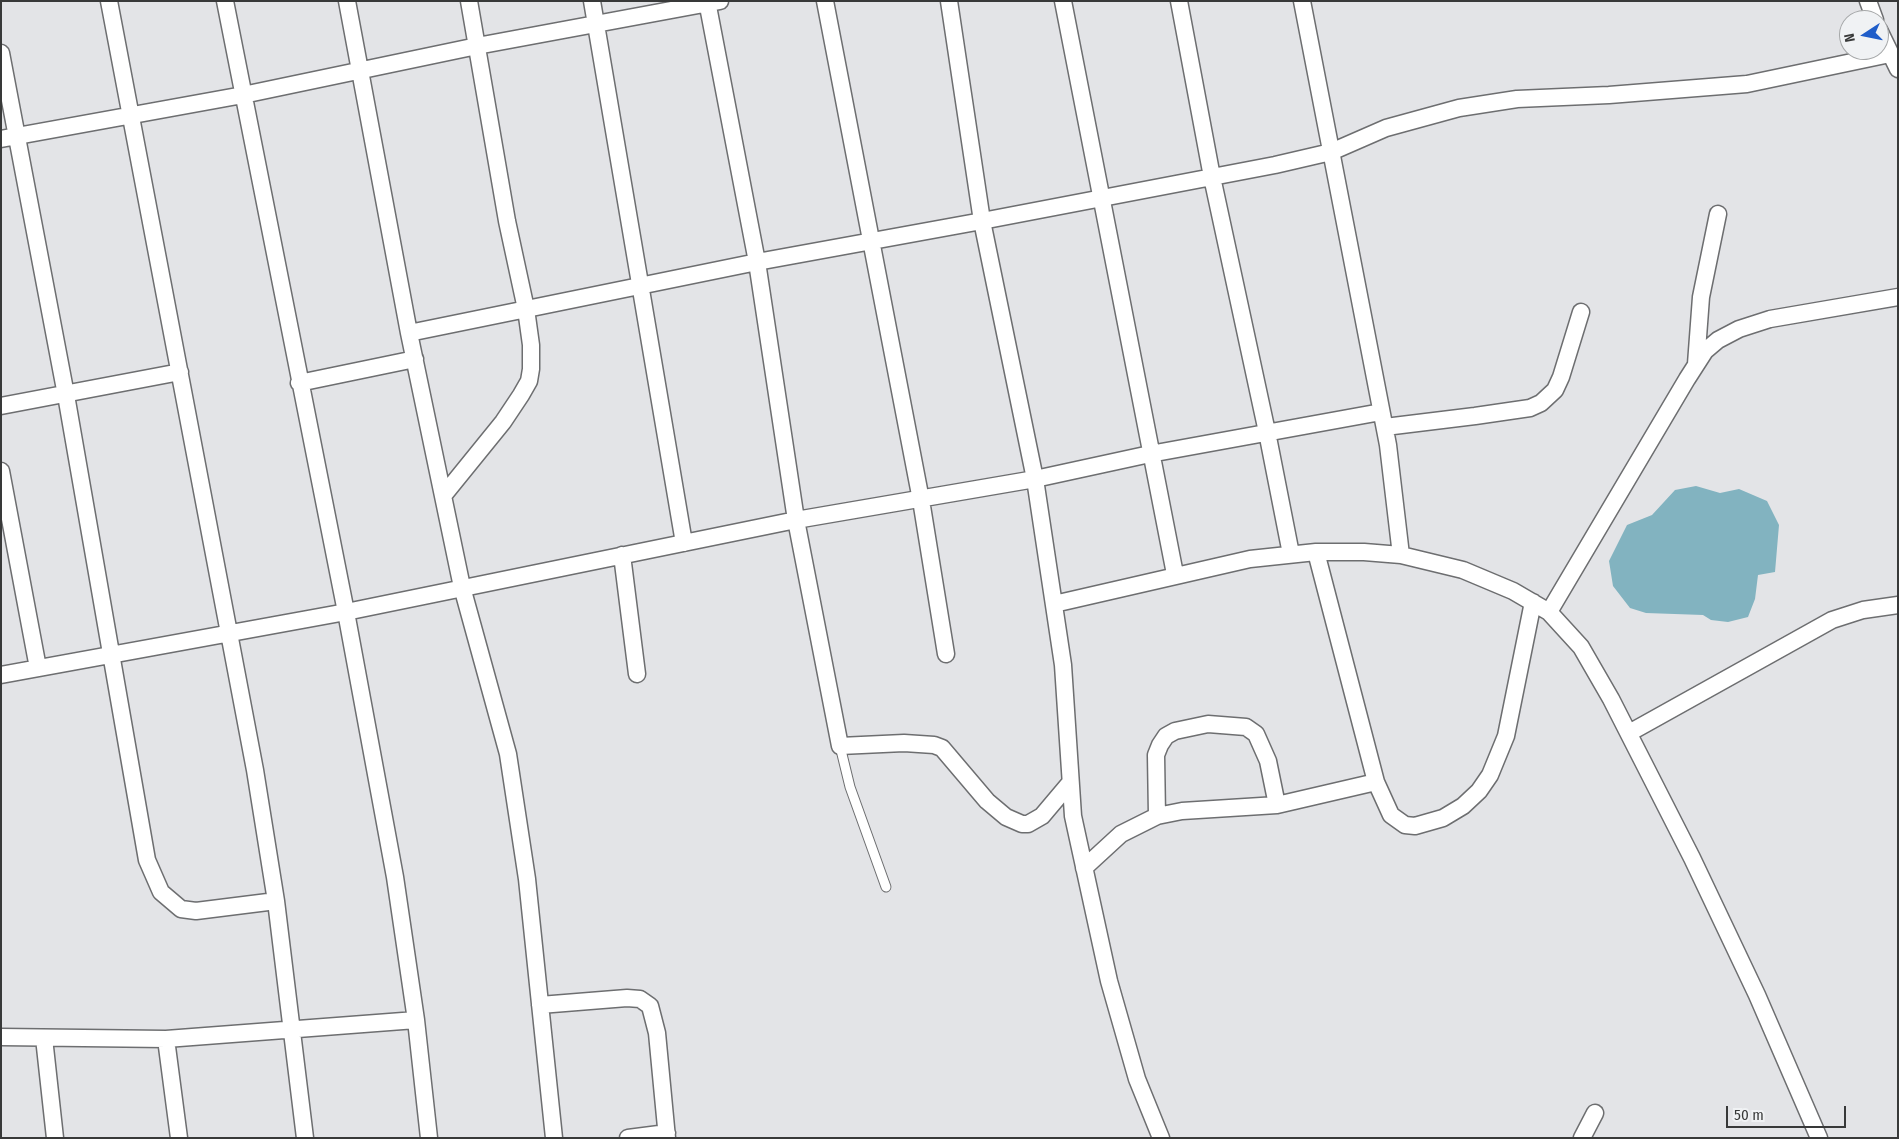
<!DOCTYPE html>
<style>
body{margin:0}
#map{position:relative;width:1899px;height:1139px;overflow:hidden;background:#e3e4e7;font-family:"Fira Sans Condensed",sans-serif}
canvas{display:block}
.frame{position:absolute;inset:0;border:2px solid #383939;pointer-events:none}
.north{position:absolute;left:1839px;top:10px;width:50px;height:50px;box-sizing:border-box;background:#f0f2f4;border:1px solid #a6a8a9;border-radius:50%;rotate:259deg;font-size:14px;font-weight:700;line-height:20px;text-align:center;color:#383939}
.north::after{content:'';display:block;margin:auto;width:18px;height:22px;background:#1f5dc9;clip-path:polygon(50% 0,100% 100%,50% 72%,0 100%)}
.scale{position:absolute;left:1726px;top:1106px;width:120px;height:22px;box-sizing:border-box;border:2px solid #383939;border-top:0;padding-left:6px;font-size:15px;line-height:18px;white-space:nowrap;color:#383939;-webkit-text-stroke:4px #f0f2f4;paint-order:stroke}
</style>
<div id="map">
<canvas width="1899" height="1139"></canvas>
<div class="frame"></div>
<div class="north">N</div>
<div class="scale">50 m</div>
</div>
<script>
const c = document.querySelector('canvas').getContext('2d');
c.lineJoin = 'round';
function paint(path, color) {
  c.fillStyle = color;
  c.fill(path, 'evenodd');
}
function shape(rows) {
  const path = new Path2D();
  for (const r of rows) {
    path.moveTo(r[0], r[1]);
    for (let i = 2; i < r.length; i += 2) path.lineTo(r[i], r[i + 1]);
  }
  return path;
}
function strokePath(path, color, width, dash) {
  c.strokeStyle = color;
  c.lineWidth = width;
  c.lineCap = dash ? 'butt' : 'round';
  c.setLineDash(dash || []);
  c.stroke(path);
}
paint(shape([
 [1696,486,1720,493,1739,489,1767,501,1779,525,1775,572,1758,575,1755,599,1748,617,1728,622,1711,620,1703,615,1646,613,1630,608,1613,586,1609,561,1627,525,1652,515,1675,490]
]), '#82b3c0');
const lane = shape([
 [840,746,850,787,886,887]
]);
const street = shape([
 [109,1,255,770,276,901,305,1138],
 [225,1,346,612,395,877,416,1020,429,1138],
 [347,1,409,333,462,587,508,754,527,879,554,1138],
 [592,1,684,543],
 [707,1,757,262,796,520,840,746,904,743,934,745,942,748,987,801,1006,817,1022,824,1028,824,1042,816,1069,784],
 [825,1,921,500,946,654],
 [949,1,982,221,1035,479,1063,665,1073,816,1109,981,1137,1079,1161,1138],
 [1063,1,1175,574],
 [1179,1,1212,177,1267,432,1291,554],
 [1302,1,1388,445,1401,555],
 [1868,1,1875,20],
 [1879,30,1898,69],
 [1,53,66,395,147,860,161,892,181,909,196,911,276,901],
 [1,139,243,95,477,46,720,1],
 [409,333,757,262,982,221,1275,165,1331,152,1386,128,1459,108,1517,99,1609,95,1747,84,1890,54],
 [1696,364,1701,297,1718,214],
 [299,383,415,359],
 [1,406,180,372],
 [1385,427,1475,416,1530,408,1541,403,1555,390,1561,377,1581,312],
 [1,471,38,668],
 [443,496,503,422,521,395,529,381,531,369,531,345,526,309,507,221,469,1],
 [1316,552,1376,782,1391,815,1405,825,1415,826,1443,818,1463,806,1479,791,1490,775,1506,736,1533,602],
 [622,555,637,674],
 [1054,604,1250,559,1316,552,1364,552,1401,555,1463,570,1513,591,1549,612,1581,647,1611,699,1692,858,1757,995,1819,1138],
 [1549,612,1687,379,1705,351,1718,340,1739,329,1770,319,1898,297],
 [1,675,346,612,796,520,1035,479,1150,454,1381,412],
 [1629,733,1832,620,1863,610,1898,605],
 [1157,816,1156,755,1160,745,1166,736,1175,731,1208,724,1246,727,1256,734,1268,761,1277,805],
 [1084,868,1121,834,1157,816,1182,811,1277,805,1376,782],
 [540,1005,627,998,640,999,650,1006,657,1033,667,1138],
 [1,1037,166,1039,416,1020],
 [44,1038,55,1138],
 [166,1039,179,1138],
 [628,1138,667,1133],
 [1582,1138,1595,1113]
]);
strokePath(lane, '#6d6e70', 11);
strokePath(street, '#6d6e70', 19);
strokePath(lane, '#fff', 9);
strokePath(street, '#fff', 16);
</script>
